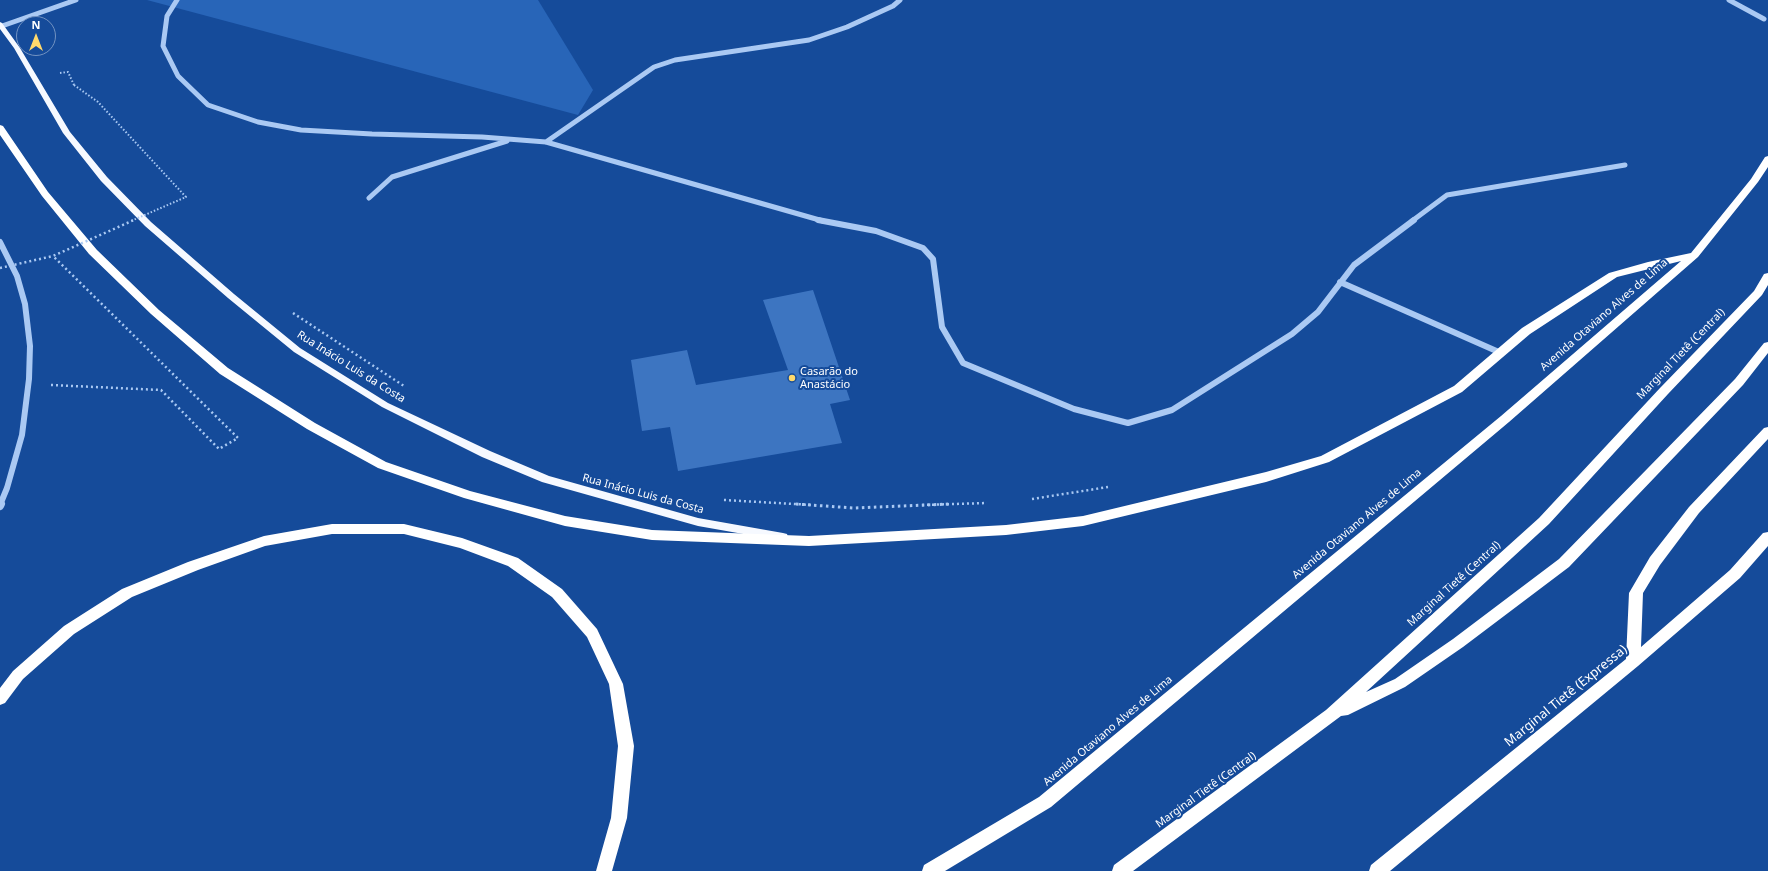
<!DOCTYPE html>
<meta charset="utf-8">
<style>
body{margin:0}
#map{position:relative;width:1768px;height:871px;overflow:hidden;background:#154b9a;font-family:"Noto Sans",sans-serif}
canvas{display:block}
.north{position:absolute;left:16px;top:16px;width:40px;height:40px;box-sizing:border-box;background:#154b9a;border:1px solid #7393c2;border-radius:50%;rotate:0deg;font-size:11px;font-weight:700;line-height:16px;text-align:center;color:#fff}
.north::after{content:'';display:block;margin:auto;width:14px;height:18px;background:#ffd96c;clip-path:polygon(50% 0,100% 100%,50% 72%,0 100%)}
</style>
<div id="map">
<canvas width="1768" height="871"></canvas>
<div class="north">N</div>
</div>
<script>
const c = document.querySelector('canvas').getContext('2d');
c.lineJoin = 'round';
function paint(path, color) {
  c.fillStyle = color;
  c.fill(path, 'evenodd');
}
function shape(rows) {
  const path = new Path2D();
  for (const r of rows) {
    path.moveTo(r[0], r[1]);
    for (let i = 2; i < r.length; i += 2) path.lineTo(r[i], r[i + 1]);
  }
  return path;
}
function strokePath(path, color, width, dash) {
  c.strokeStyle = color;
  c.lineWidth = width;
  c.lineCap = dash ? 'butt' : 'round';
  c.setLineDash(dash || []);
  c.stroke(path);
}
function write(font, color, halo, rows, align = 'center') {
  c.font = font + ' "Noto Sans",sans-serif';
  c.lineWidth = 4;
  c.setLineDash([]);
  c.textBaseline = 'middle';
  c.strokeStyle = halo;
  c.fillStyle = color;
  for (const [text, x, y, turn = 0] of rows) {
    c.save();
    c.translate(x, y);
    c.rotate((+turn || 0) * Math.PI / 180);
    c.textAlign = isNaN(turn) ? turn : align;
    if (halo) c.strokeText(text, 0, 0);
    c.fillText(text, 0, 0);
    c.restore();
  }
}
paint(shape([
 [147,0,538,0,593,90,578,115]
]), '#2865b8');
paint(shape([
 [813,290,850,400,830,404,842,443,678,471,670,427,642,431,631,360,687,350,696,385,788,370,763,300]
]), '#3d75c1');
strokePath(shape([
 [60,73,68,72,74,85]
]), '#aac9f3', 2, [1.5, 2]);
strokePath(shape([
 [293,313,404,386],
 [51,385,161,390,219,449,238,438,53,256],
 [1032,499,1108,487],
 [724,500,812,505],
 [922,505,987,503]
]), '#aac9f3', 2.5, [2, 3]);
strokePath(shape([
 [796,504,854,508,949,504]
]), '#aac9f3', 3, [2.5, 3.5]);
strokePath(shape([
 [177,0,167,16,163,46,178,76,208,105,258,122,301,130,372,134,482,137,546,142,823,221],
 [1729,0,1764,19],
 [2,26,76,0],
 [546,142,654,67,675,60,809,40,847,27,893,6,900,0],
 [369,198,392,177,507,141],
 [1412,221,1447,195,1625,165]
]), '#aac9f3', 5);
strokePath(shape([
 [818,220,876,231,923,248,933,259,942,327,963,363,1074,409,1128,423,1172,410,1292,334,1318,312,1354,265,1414,220],
 [0,242,17,276,25,304,30,346,29,379,22,435,7,488,0,505],
 [1340,282,1501,353]
]), '#aac9f3', 6);
strokePath(shape([
 [0,506,1,504]
]), '#aac9f3', 8);
paint(shape([
 [0,22,2,23,20,48,70,132,107,177,151,222,234,294,300,348,388,403,490,451,549,476,698,518,783,533,787,534,788,537,787,540,783,541,698,526,542,482,482,457,382,407,294,352,228,298,145,226,101,181,63,133,14,48,0,29,0,22]
]), '#f6f9ff');
paint(shape([
 [0,125,3,126,48,192,97,250,159,310,228,368,315,423,386,462,470,491,565,516,652,530,809,536,1006,525,1083,516,1266,472,1321,456,1454,386,1522,328,1609,273,1648,262,1691,253,1751,179,1765,157,1768,156,1768,167,1758,182,1698,257,1509,422,1051,807,945,871,922,871,924,865,1039,797,1501,416,1681,261,1617,277,1530,334,1462,392,1329,462,1266,482,1083,526,1006,535,809,546,652,540,565,526,464,498,378,468,307,429,220,374,151,314,89,254,42,196,0,135,0,125],
 [1768,273,1768,285,1762,295,1668,394,1549,524,1366,692,1395,679,1453,639,1559,559,1735,379,1764,343,1768,342,1768,353,1743,385,1569,567,1463,647,1405,687,1348,715,1341,716,1133,871,1112,871,1114,865,1326,710,1539,518,1660,388,1754,291,1764,274,1768,273],
 [1768,427,1768,439,1699,513,1660,565,1643,593,1641,647,1730,570,1763,533,1768,532,1768,546,1740,578,1638,666,1390,871,1369,871,1371,865,1626,659,1629,593,1650,557,1689,507,1764,428,1768,427],
 [332,524,404,524,462,538,518,558,562,589,597,629,623,684,634,746,627,818,612,871,596,871,611,818,618,746,609,684,587,637,552,597,508,566,460,548,404,534,332,534,265,546,198,570,132,597,74,634,23,679,5,703,0,705,0,688,13,671,64,626,122,589,188,562,264,536,332,524]
]), '#fff');
strokePath(shape([
 [74,85,98,102,186,197,131,221]
]), '#aac9f3', 2, [1.5, 2]);
strokePath(shape([
 [0,268,53,256,134,220]
]), '#aac9f3', 2.5, [2, 3]);
for (const [x, y, r, color] of [
 [792,378,4,"#ffd96c"]
]) {
  const dot = new Path2D();
  dot.arc(x, y, r, 0, 2 * Math.PI);
  c.fillStyle = color;
  c.fill(dot);
  strokePath(dot, '#154b9a', 1.5);
}
write('11px', '#fff', '#154b9a', [
 ["Avenida Otaviano Alves de Lima",1604,315,-41],
 ["Marginal Tietê (Central)",1681,354,-46],
 ["Rua Inácio Luis da Costa",351,367,32],
 ["Rua Inácio Luis da Costa",643,494,15],
 ["Avenida Otaviano Alves de Lima",1357,524,-40],
 ["Marginal Tietê (Central)",1454,584,-42],
 ["Avenida Otaviano Alves de Lima",1108,731,-40],
 ["Marginal Tietê (Central)",1206,790,-36]
]);
write('11px', '#fff', '#154b9a', [
 ["Casarão do",800,372],
 ["Anastácio",800,385]
], 'left');
write('13px', '#fff', '#154b9a', [
 ["Marginal Tietê (Expressa)",1566,696,-39]
]);
</script>
